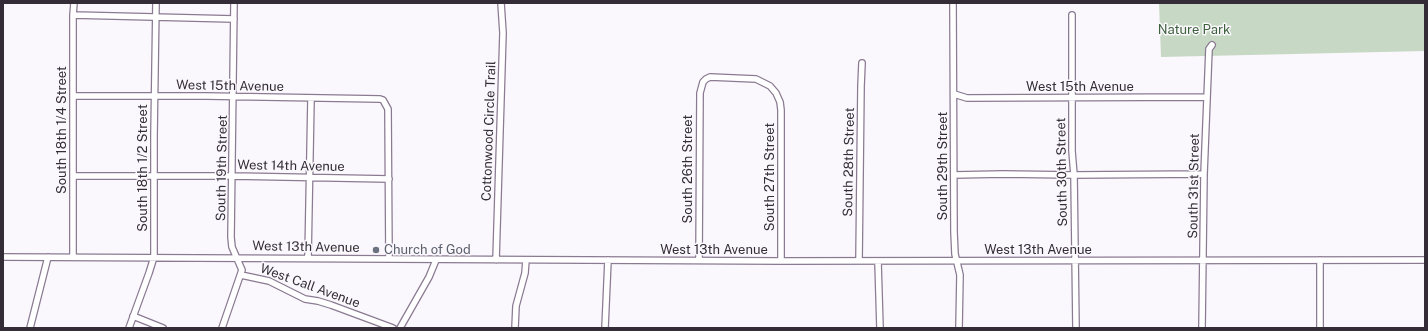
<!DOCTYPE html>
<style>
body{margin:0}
#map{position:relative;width:1428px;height:331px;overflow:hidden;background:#fbf8fd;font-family:"Public Sans",sans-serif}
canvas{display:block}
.frame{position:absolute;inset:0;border:4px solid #342d37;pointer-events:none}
</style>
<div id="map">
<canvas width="1428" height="331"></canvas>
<div class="frame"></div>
</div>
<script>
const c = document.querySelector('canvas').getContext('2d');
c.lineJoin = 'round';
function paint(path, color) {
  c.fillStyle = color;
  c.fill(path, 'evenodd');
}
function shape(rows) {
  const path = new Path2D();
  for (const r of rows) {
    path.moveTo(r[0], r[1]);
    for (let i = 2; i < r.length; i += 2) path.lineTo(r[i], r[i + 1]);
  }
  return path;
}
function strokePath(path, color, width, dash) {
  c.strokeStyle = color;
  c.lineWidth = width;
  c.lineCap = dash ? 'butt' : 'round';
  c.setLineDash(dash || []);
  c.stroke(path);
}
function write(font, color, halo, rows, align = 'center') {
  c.font = font + ' "Public Sans",sans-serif';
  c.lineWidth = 3;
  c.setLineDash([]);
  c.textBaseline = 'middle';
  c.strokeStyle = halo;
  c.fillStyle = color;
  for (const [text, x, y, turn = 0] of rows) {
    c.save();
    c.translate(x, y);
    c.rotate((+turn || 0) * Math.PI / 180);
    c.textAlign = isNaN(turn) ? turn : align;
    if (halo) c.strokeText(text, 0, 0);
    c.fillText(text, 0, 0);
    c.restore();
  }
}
paint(shape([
 [1159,3,1425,3,1425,51,1161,57]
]), '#c7d8c5');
const minor = shape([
 [953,3,954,232,955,254,960,275,959,328],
 [73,15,234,19],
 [1072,15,1072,151,1074,175,1076,328],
 [954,94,967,98,1207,97],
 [73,96,206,96,380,99,383,100,388,109,389,259],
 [954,175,1003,174,1074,175,1204,174],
 [73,176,233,176,389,179],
 [3,257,781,261,1425,260],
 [73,257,73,15,74,3],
 [308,258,311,99],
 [496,260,503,33,501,3],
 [699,260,700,93,703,82,706,79,710,77,756,79,770,86,776,93,780,102,781,110,781,261],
 [859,261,861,86,862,63],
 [878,262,880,328],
 [241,275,269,281,305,299,318,301,331,305,393,328],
 [133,316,163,328],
 [30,328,48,257],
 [129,328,149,273,154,257,154,135,156,3],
 [222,328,242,270,232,247,231,237,234,3],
 [400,328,429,277,436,260],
 [515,328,516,306,525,273,526,260],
 [605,328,608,260],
 [1202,328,1204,174,1209,49,1212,45],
 [1320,328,1320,260]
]);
strokePath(minor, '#8a7a92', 8);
strokePath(minor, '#fff', 5.5);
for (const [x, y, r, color] of [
 [376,250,4,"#6b7280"]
]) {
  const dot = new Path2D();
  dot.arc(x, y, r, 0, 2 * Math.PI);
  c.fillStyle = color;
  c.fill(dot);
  strokePath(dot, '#fbf8fd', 1.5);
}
write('13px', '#3e613d', '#fbf8fd', [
 ["Nature Park",1194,30]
]);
write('13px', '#342d37', '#fbf8fd', [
 ["West 15th Avenue",230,86,1],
 ["West 15th Avenue",1080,87],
 ["South 18th 1/4 Street",62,130,-90],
 ["Cottonwood Circle Trail",489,131,-88],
 ["South 28th Street",849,162,-89],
 ["West 14th Avenue",291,166,1],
 ["South 29th Street",943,166,-90],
 ["South 18th 1/2 Street",143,168,-90],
 ["South 19th Street",222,168,-89],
 ["South 26th Street",688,169,-90],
 ["South 30th Street",1062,172,-91],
 ["South 27th Street",770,177,-90],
 ["South 31st Street",1194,186,-89],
 ["West 13th Avenue",306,247,1],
 ["West 13th Avenue",714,250],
 ["West 13th Avenue",1038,250],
 ["West Call Avenue",310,286,20]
]);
write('13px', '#5b616d', '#fbf8fd', [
 ["Church of God",384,250]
], 'left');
</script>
